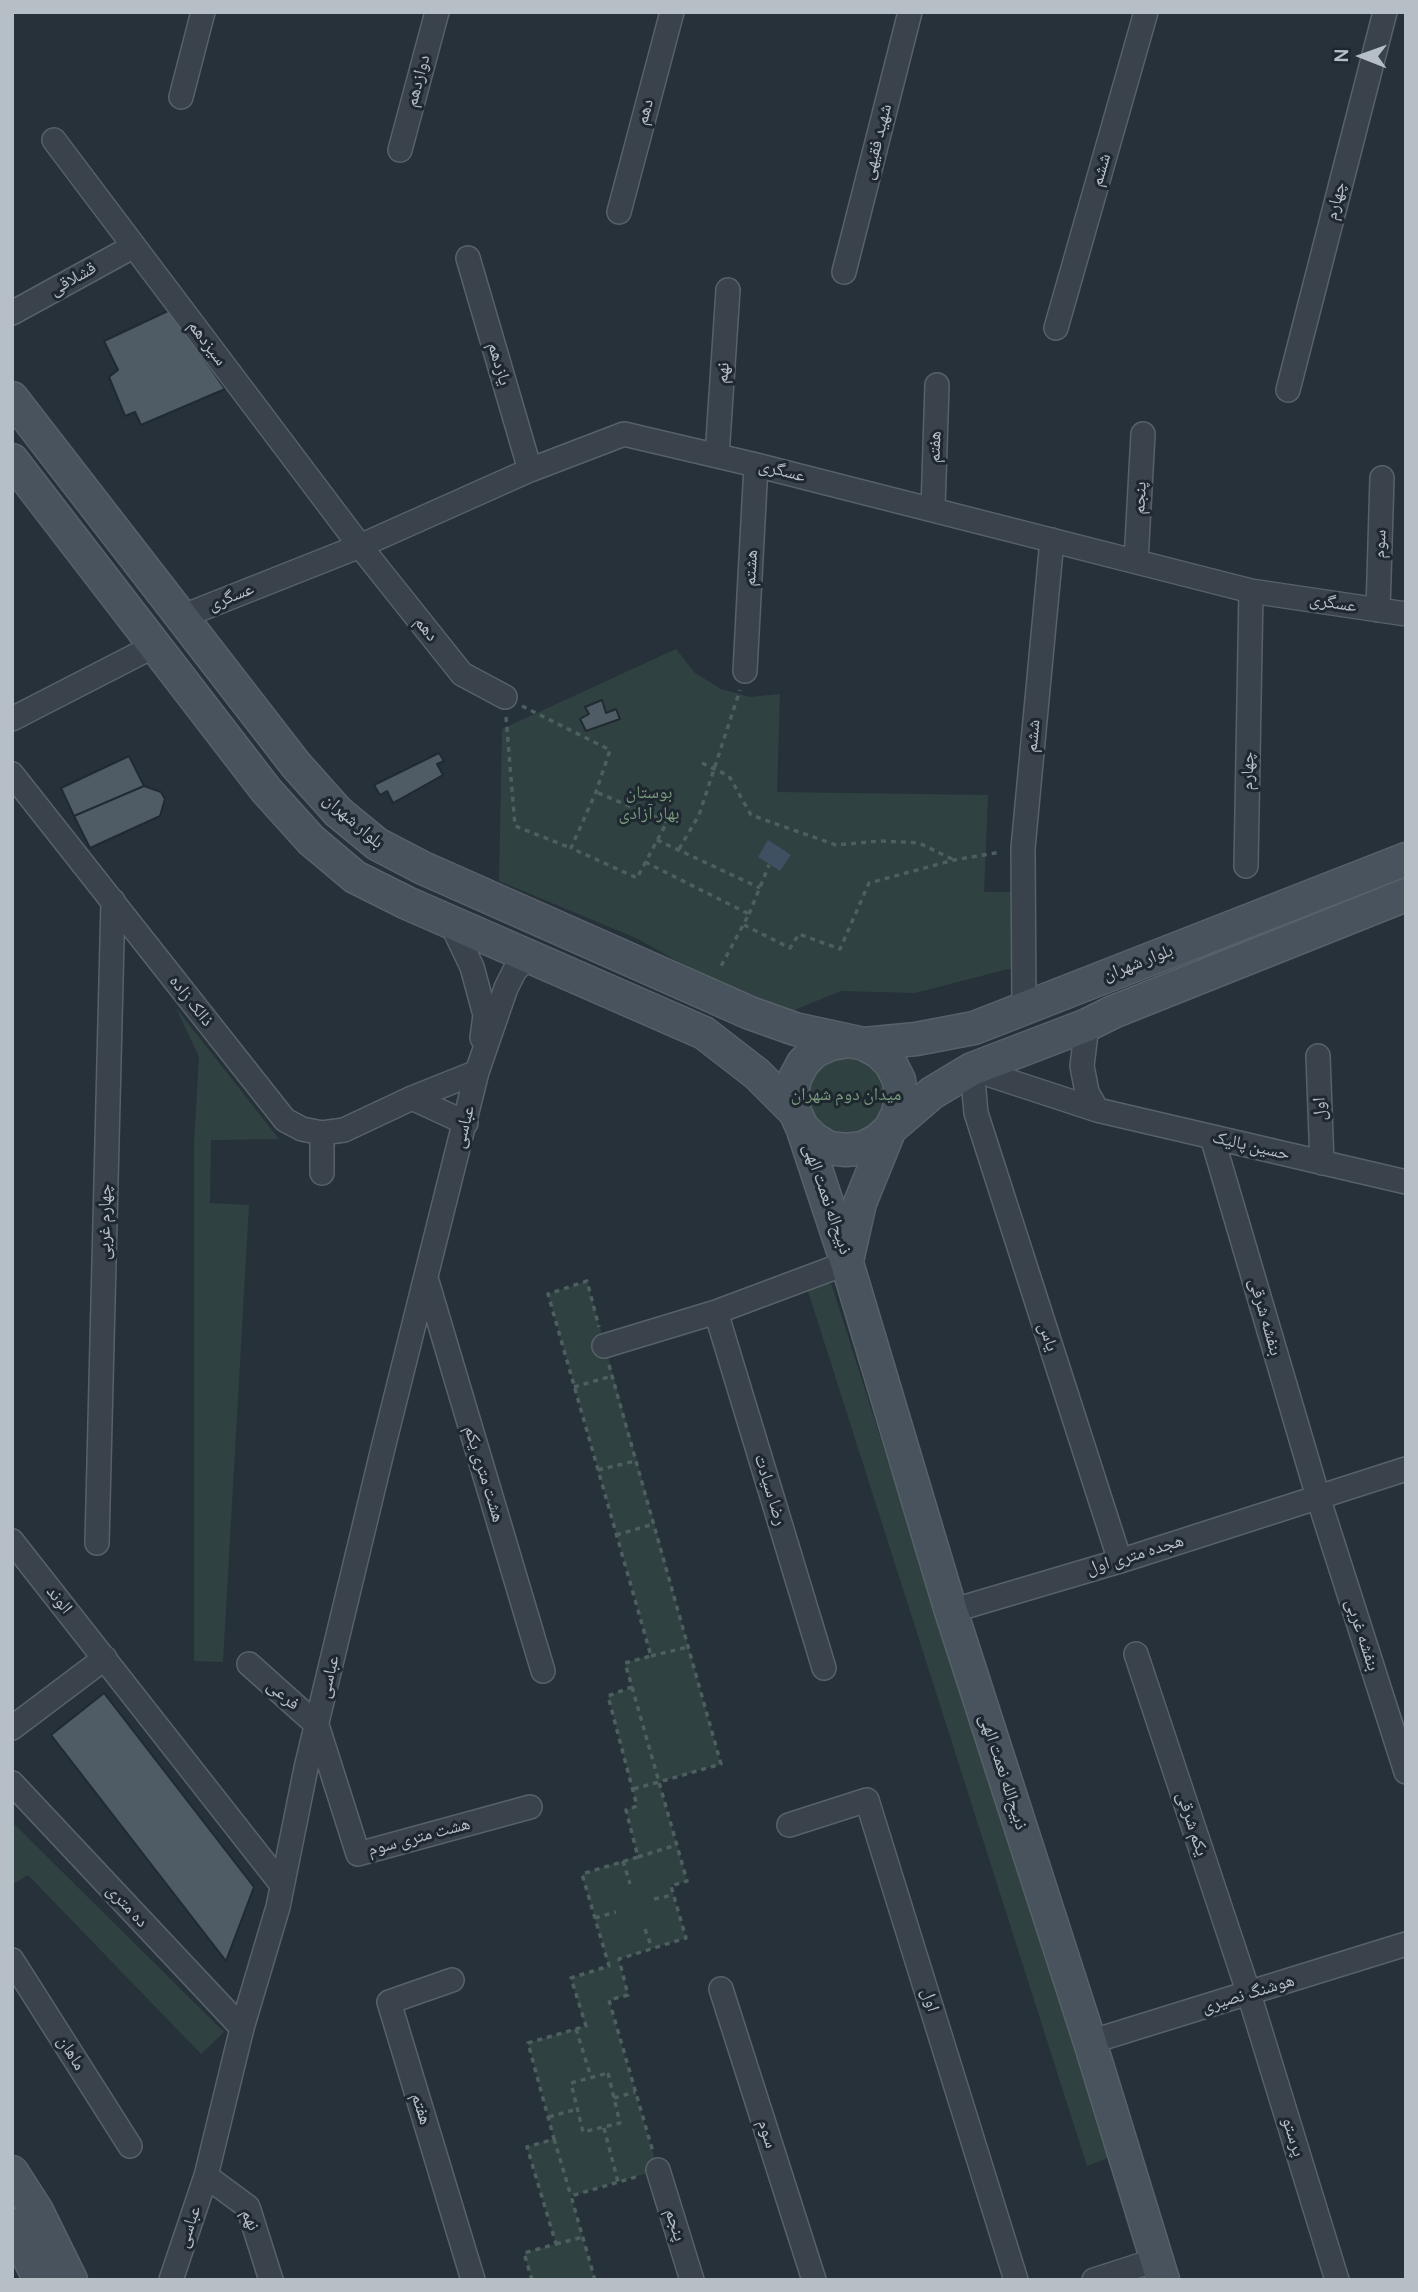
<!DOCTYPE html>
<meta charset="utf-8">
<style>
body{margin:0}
#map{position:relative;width:1418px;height:2292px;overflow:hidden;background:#27313a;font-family:Manrope,sans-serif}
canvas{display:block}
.frame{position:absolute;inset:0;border:14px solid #b6bec6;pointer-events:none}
.north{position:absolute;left:1327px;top:21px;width:70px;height:70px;-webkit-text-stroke:5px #1f2830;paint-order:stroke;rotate:271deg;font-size:19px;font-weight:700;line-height:28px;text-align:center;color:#b6bec6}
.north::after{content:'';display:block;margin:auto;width:24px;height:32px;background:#b6bec6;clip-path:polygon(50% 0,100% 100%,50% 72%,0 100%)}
</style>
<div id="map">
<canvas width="1418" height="2292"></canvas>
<div class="frame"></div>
<div class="north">N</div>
</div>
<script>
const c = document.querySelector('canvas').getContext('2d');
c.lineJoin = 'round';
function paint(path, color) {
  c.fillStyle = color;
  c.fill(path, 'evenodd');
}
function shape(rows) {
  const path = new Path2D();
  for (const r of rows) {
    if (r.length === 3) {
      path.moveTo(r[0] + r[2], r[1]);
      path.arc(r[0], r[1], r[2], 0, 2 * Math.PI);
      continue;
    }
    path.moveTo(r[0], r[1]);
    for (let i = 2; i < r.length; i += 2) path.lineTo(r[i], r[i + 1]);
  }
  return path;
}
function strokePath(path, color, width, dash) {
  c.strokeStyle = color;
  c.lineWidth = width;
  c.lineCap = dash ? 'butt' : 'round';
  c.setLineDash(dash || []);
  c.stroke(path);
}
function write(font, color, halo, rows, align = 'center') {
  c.font = font + ' Manrope,"Noto Naskh Arabic",sans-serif';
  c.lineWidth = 6;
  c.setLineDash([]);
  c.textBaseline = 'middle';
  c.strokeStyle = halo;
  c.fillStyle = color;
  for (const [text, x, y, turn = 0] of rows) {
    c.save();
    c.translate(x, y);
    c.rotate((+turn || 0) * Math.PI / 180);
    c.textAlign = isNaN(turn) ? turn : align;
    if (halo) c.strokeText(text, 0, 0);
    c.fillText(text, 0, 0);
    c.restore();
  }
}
paint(shape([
 [676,649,695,673,721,689,750,697,780,694,777,792,988,795,984,892,1027,892,1024,965,915,993,841,991,787,1013,713,981,636,938,499,881,502,729],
 [176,1008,279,1139,211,1140,210,1203,249,1205,223,1662,194,1661,194,1142,199,1057],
 [846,1095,38],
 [587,1281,721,1764,659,1782,687,1881,671,1886,686,1938,619,1959,628,1995,609,2001,658,2170,571,2196,595,2280,532,2280,524,2253,556,2244,527,2147,554,2138,528,2043,585,2026,571,1978,609,1966,582,1874,638,1856,626,1810,637,1806,608,1696,632,1687,625,1663,651,1655,548,1294],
 [831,1283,1110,2157,1087,2166,807,1288],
 [12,1822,224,2032,201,2054,28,1875,12,1885]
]), '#2f4241');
paint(shape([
 [768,840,791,855,780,871,758,857]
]), '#3e5061');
const building = shape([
 [170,310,225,389,141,425,135,412,125,416,109,377,118,370,104,341,170,310],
 [602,700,606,713,616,709,620,719,586,731,580,719,589,714,585,707,602,700],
 [439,753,444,761,437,764,443,775,393,803,387,791,380,795,374,785,439,753],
 [129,756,144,786,74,816,61,788,129,756],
 [144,786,161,792,165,799,160,816,90,848,74,816,144,786],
 [104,1693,254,1887,226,1961,51,1735,104,1693]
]);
paint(building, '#505c65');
strokePath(building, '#212a32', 2);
const street = shape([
 [181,97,203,12],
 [54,140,360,546,462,674,505,697],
 [400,150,437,12],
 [619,212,672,12],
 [468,258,530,470],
 [844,272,910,12],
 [12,313,134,246],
 [1056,328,1146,12],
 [1288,390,1385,12],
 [717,456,728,290],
 [933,509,937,385],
 [1136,561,1143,434],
 [1378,610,1382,478],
 [181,617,360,546,530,470,624,434,756,465,1251,591,1406,614],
 [745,671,756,465],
 [12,719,156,645],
 [12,774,285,1120,302,1129,322,1133,344,1130,412,1098,477,1072],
 [1246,866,1251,591],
 [451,923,472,967,485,1015,482,1038],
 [1024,1008,1023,848,1052,540],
 [1087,1025,1082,1066,1087,1092,1097,1110],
 [1318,1056,1322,1163],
 [412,1098,466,1123],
 [1212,1137,1318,1497,1406,1772],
 [322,1173,322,1133],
 [426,1278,543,1671],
 [716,1312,824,1668],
 [604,1346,716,1312,847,1263],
 [12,1541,282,1885],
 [97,1543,113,901],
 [1120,1561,976,1113,972,1069,1097,1110,1406,1182],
 [951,1611,1120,1561,1406,1469],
 [1136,1654,1249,1994,1337,2280],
 [249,1664,317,1725,358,1854,530,1807],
 [12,1728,105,1658],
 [12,1783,242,2028],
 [789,1825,867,1800,1016,2280],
 [12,1960,130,2146],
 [452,1980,389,2002,473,2280],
 [721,1989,814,2280],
 [1090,2042,1406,1944],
 [658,2170,692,2280],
 [206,2176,248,2207,271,2280],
 [171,2280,206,2176,242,2028,278,1907,306,1768,384,1444,477,1072,506,988,515,970,529,957],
 [1094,2280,1156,2260]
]);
const secondary = shape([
 [12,398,296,765,338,812,377,844,423,868,750,1013,795,1029,864,1044,879,1052,891,1064,899,1080,901,1097,898,1113,890,1129,878,1140,863,1148,846,1150,829,1148,814,1139,802,1127,795,1112,792,1095,795,1078,803,1063,815,1051,831,1044,847,1041],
 [12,460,266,790,311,840,355,877,407,903,704,1033,757,1074,795,1112],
 [864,1044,916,1039,974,1028,1406,859],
 [802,1127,847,1263,951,1611,1090,2042,1163,2280],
 [847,1261,860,1203,890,1129,932,1093,972,1069,1087,1025,1113,1012,1406,895],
 [12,2172,37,2211,71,2280],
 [12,2225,40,2280]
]);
strokePath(street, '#586169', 26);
strokePath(secondary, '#586169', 35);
strokePath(shape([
 [522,706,610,750,596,792,571,848,637,878,667,822,596,792],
 [506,717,515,826,571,848],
 [702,763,729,776,751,815,836,845,880,841,919,843,952,859],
 [657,840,760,888],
 [679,849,699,815,740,690],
 [645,862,749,914,719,970],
 [749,914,769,865],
 [744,925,790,948,799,934,840,949,869,883,954,860,1001,852],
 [609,1365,721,1764,659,1782,687,1881,671,1886,686,1938,619,1959,628,1995,609,2000,653,2152],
 [574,1387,612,1376],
 [598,1470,635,1461],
 [616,1535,654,1524],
 [651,1656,688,1647],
 [632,1687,659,1782,633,1789],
 [638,1857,676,1845],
 [623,1861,630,1884],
 [654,1899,673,1895],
 [595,1918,616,1912],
 [645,1929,652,1948],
 [576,2029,591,2077],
 [608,2073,620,2123,583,2132,571,2083,608,2073],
 [614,2098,635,2092],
 [549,2117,577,2109],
 [604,2128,618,2182],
 [554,2139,571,2196],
 [556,2244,583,2237],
 [532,2280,524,2253,556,2244,527,2147,554,2139,528,2043,586,2026,571,1978,609,1966,582,1874,638,1857,626,1810,637,1806,608,1696,632,1687,625,1663,651,1656,548,1294,587,1281,599,1327],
 [595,2280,571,2196,639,2176]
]), '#4d5f5e', 3.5, [5, 5]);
strokePath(street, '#3a434b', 23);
strokePath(secondary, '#49535d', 32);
write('18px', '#b6bec6', '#1f2830', [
 ["دوازدهم",418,81,-75],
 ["دهم",645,112,-75],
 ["شهید فقیهی",877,142,-76],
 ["ششم",1101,170,-74],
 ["چهارم",1336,201,-76],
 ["قشلاقی",73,279,-29],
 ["سیزدهم",207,343,53],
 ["یازدهم",499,364,74],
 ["نهم",723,373,-86],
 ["هفتم",935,447,-88],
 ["عسگری",782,471,14],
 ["پنجم",1140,498,-87],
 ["سوم",1380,544,-88],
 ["هشتم",751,568,-87],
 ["عسگری",231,597,-22],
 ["عسگری",1333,603,9],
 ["دهم",426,629,51],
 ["ششم",1033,736,-85],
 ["چهارم",1248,771,-89],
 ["بلوار شهران",353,821,41],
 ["بلوار شهران",1138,963,-21],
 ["ذالک زاده",191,1001,52],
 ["اول",1320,1109,-93],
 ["عباسی",464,1127,-76],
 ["حسین پالیک",1251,1146,13],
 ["ذبیح‌اله نعمت الهی",827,1199,71],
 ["چهارم غربی",105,1222,-89],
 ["بنفشه شرقی",1265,1317,74],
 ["یاس",1048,1337,72],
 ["هشت متری یکم",484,1474,73],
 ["رضا سیادت",770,1490,73],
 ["هجده متری اول",1135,1555,-17],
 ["الوند",59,1600,51],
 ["بنفشه غربی",1362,1635,72],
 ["عباسی",329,1677,-77],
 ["فرعی",283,1695,41],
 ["ذبیح‌الله نعمت الهی",1003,1772,72],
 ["یکم شرقی",1192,1824,72],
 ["هشت متری سوم",419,1837,-15],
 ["ده متری",127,1906,47],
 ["هوشنگ نصیری",1248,1994,-17],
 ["اول",930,2000,73],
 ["ماهان",71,2053,58],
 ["هفتم",421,2109,73],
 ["سوم",767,2134,72],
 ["پرستو",1293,2137,73],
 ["نهم",250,2220,66],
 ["پنجم",675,2225,73],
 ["عباسی",189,2227,-72]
]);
write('18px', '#77997c', '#1f2830', [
 ["بوستان",649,793],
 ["بهار آزادی",649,814],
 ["میدان دوم شهران",846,1095]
]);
</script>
